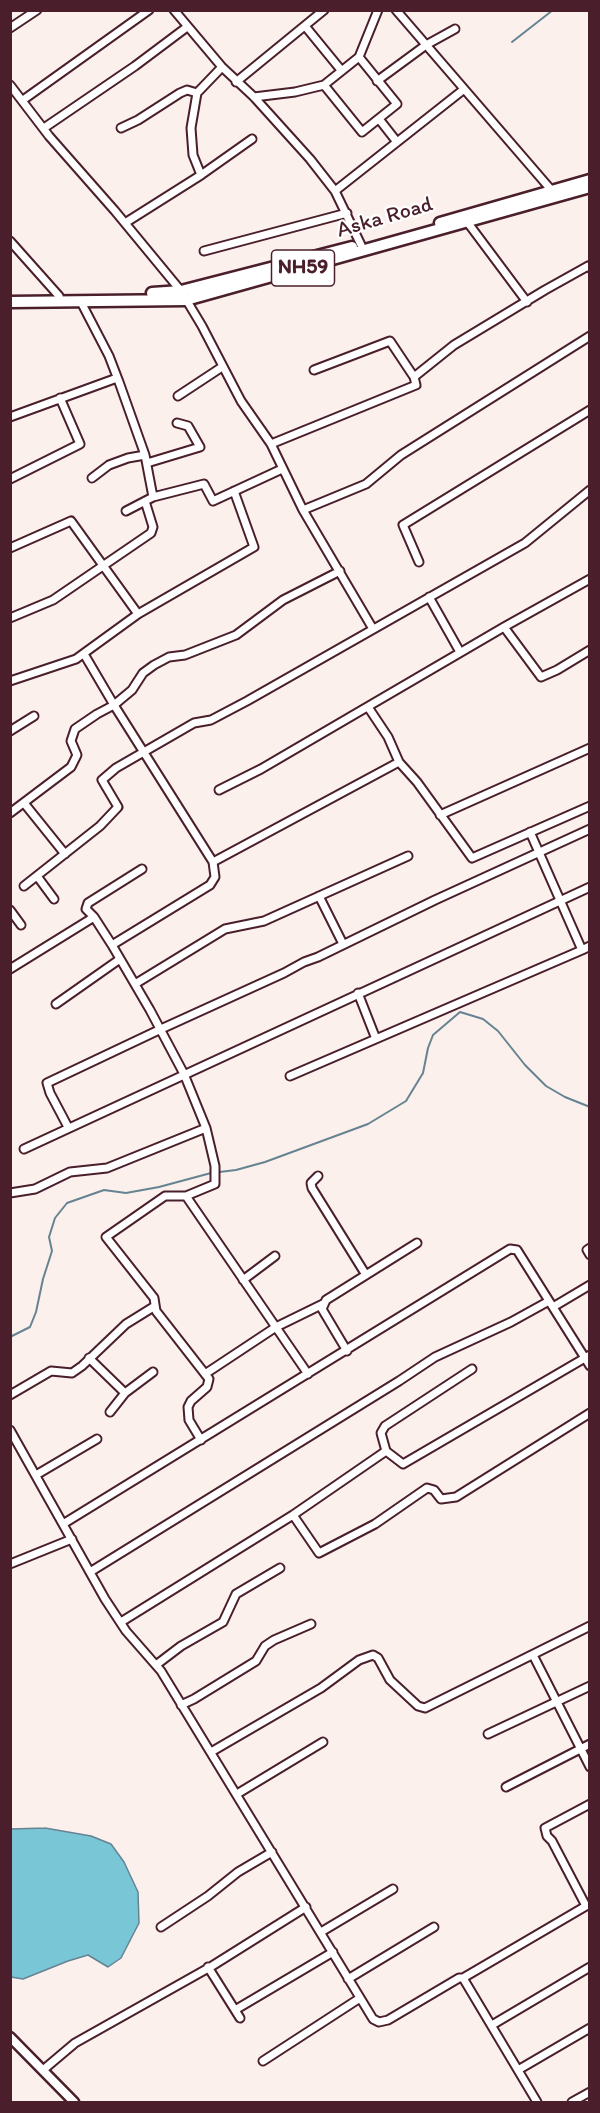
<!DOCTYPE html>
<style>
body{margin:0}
#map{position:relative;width:600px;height:2113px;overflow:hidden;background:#fbf0ec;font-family:Itim,sans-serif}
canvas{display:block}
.frame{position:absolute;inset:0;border:12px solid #4a1f2b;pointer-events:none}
</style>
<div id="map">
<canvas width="600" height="2113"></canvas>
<div class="frame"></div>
</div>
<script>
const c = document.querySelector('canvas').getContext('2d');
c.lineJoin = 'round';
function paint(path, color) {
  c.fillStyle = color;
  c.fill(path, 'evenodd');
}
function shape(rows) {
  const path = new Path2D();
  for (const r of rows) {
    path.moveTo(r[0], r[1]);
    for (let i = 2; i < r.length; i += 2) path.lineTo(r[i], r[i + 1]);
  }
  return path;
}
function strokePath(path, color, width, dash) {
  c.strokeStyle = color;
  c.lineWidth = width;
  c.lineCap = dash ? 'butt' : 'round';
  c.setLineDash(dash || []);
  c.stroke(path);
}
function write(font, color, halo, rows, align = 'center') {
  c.font = font + ' Itim,sans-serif';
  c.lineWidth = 4.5;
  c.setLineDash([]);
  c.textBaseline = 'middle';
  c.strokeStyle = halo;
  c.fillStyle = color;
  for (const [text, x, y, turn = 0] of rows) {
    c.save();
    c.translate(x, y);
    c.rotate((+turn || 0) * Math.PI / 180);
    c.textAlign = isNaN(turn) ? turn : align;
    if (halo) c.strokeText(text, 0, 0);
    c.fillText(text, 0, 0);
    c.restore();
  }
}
const water = shape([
 [45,1828,91,1836,111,1844,124,1862,138,1892,139,1923,121,1958,108,1967,88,1955,68,1961,23,1979,11,1977,11,1829,45,1828]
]);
paint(water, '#78c6d6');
strokePath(water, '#668392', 1.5);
strokePath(shape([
 [512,42,553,10],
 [10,1337,30,1327,36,1312,43,1279,52,1251,49,1237,55,1218,67,1203,104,1190,126,1193,159,1187,211,1173,236,1170,265,1162,368,1124,406,1101,423,1073,428,1048,433,1035,460,1012,483,1019,498,1031,525,1065,546,1086,565,1097,590,1107]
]), '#668392', 2);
const minor = shape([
 [174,10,222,67,254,97,310,159,335,191,361,245],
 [396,10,553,192],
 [305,26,341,70],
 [10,28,37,10],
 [377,81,426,45,455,29],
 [236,82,324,10],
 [10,85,49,136,115,211,181,291,202,326,241,401,271,444,303,510,373,629],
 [324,85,362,132,397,104,359,57],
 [254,97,295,92,324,85,359,57,378,10],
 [23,100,149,10],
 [379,119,397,142],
 [44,128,135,66,187,27],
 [121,128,138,120,180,93,187,90,197,93,222,67],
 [201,175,252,139],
 [335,191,463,90],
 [125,223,201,175,193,155,191,128,197,93],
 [468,223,527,302],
 [10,241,59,296],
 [204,251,347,213],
 [81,302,109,356,119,382,145,455,153,497],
 [414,377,454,345,545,290,588,266,590,268],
 [178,396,222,367],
 [10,417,117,378],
 [271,444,416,385,414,377,390,341,314,370],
 [147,463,200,447,188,426,177,423],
 [92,478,109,465,128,458,145,455],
 [10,479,80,444,60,398],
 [303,510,366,484,401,455,590,336],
 [126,511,153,497,204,484,213,501,282,469],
 [10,548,71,521,138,614],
 [419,562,403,525,590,410],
 [429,597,460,652],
 [10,618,53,600,151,533,153,527,145,501],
 [504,627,541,677,557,670,590,650],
 [84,654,114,705,132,690,143,673,154,665,169,657,185,655,236,635,283,600,340,571],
 [10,681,76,659,138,614,254,547,234,491],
 [368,707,388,737,399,762,417,782,472,858,590,806],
 [10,731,34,716],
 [219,790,261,769,504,627,590,579],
 [24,803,65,854],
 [10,813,71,767,77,755,71,741,75,729,97,714,114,705,213,862,399,762],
 [440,815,590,748],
 [530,832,582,950,590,946],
 [37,876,54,899],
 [24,886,100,826,118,807,102,780,116,768,194,723,211,720,247,701,525,543,590,490],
 [319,896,343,944],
 [10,910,21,925],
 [94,917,86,909,88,903,142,869],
 [112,945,150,1010,184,1074,206,1128,215,1166,215,1184,186,1196,165,1196,106,1237,154,1298,156,1311,209,1379,207,1387,191,1401,188,1407,189,1420,201,1440],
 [10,969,94,917,112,945,210,885,215,877,213,862],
 [135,984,225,929,264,921,408,856],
 [358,993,376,1039],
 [56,1004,120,959],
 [290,1076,582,950],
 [68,1127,50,1093,47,1083,161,1029,284,973,304,962,318,957,435,900,590,829],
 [24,1149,590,887],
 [318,1176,311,1183,312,1188,366,1275],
 [10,1193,35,1189,70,1172,107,1168,206,1128],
 [186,1196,308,1374],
 [590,1248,587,1250,590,1255],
 [243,1280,275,1256],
 [553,1307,590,1285],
 [347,1351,322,1309,326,1300,417,1243],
 [89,1358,125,1393],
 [472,1369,385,1426,381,1433,386,1451,403,1464,590,1355],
 [205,1374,276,1327,323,1304],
 [10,1395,51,1371,72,1373,82,1366,126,1324,155,1306],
 [110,1412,125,1393,153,1372],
 [10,1430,105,1599,126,1631,161,1671,373,2019,379,2022,388,2020,459,1978,463,1978,537,2102],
 [36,1475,97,1439],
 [293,1515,319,1553,375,1524,427,1488,434,1490,441,1499,456,1497,590,1413],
 [63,1524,510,1249,517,1250,590,1366],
 [10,1564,72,1539],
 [90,1572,399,1381,435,1357,511,1322,549,1301],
 [121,1622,293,1515,386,1451],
 [533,1655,590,1767],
 [156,1665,181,1646,223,1622,236,1594,280,1568],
 [181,1705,194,1699,256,1661,265,1646,274,1640,311,1624],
 [488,1734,590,1686],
 [211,1752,321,1688,359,1660,373,1655,378,1658,390,1680,418,1706,425,1708,590,1626],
 [506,1787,590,1744],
 [237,1794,323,1742],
 [161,1927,208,1896,238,1872,272,1852],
 [321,1932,393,1889],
 [208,1967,240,2018],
 [463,1978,586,1906,552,1841,547,1836,545,1828,590,1804],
 [348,1979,434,1927],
 [235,2010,333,1952],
 [492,2025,590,1967],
 [263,2061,360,1998],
 [43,2070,75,2043,212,1966,306,1907],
 [518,2070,590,2028],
 [572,2102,590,2092]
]);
const tertiary = shape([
 [10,2037,74,2102]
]);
const trunk = shape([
 [440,223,590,180],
 [152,293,181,291,352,247],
 [10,302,186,300,590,187]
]);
strokePath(minor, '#4a1f2b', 11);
strokePath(tertiary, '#4a1f2b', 13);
strokePath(trunk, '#4a1f2b', 15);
strokePath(minor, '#fff', 7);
strokePath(tertiary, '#fff', 8);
strokePath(trunk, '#fff', 10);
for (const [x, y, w] of [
 [303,268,63]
]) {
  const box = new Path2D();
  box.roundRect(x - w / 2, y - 18, w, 36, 4.5);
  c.fillStyle = '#fff';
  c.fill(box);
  strokePath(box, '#4a1f2b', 1.5);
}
write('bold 21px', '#4a1f2b', null, [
 ["NH59",303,268]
]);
write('22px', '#4a1f2b', '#fff', [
 ["Aska Road",385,218,-16]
]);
</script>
